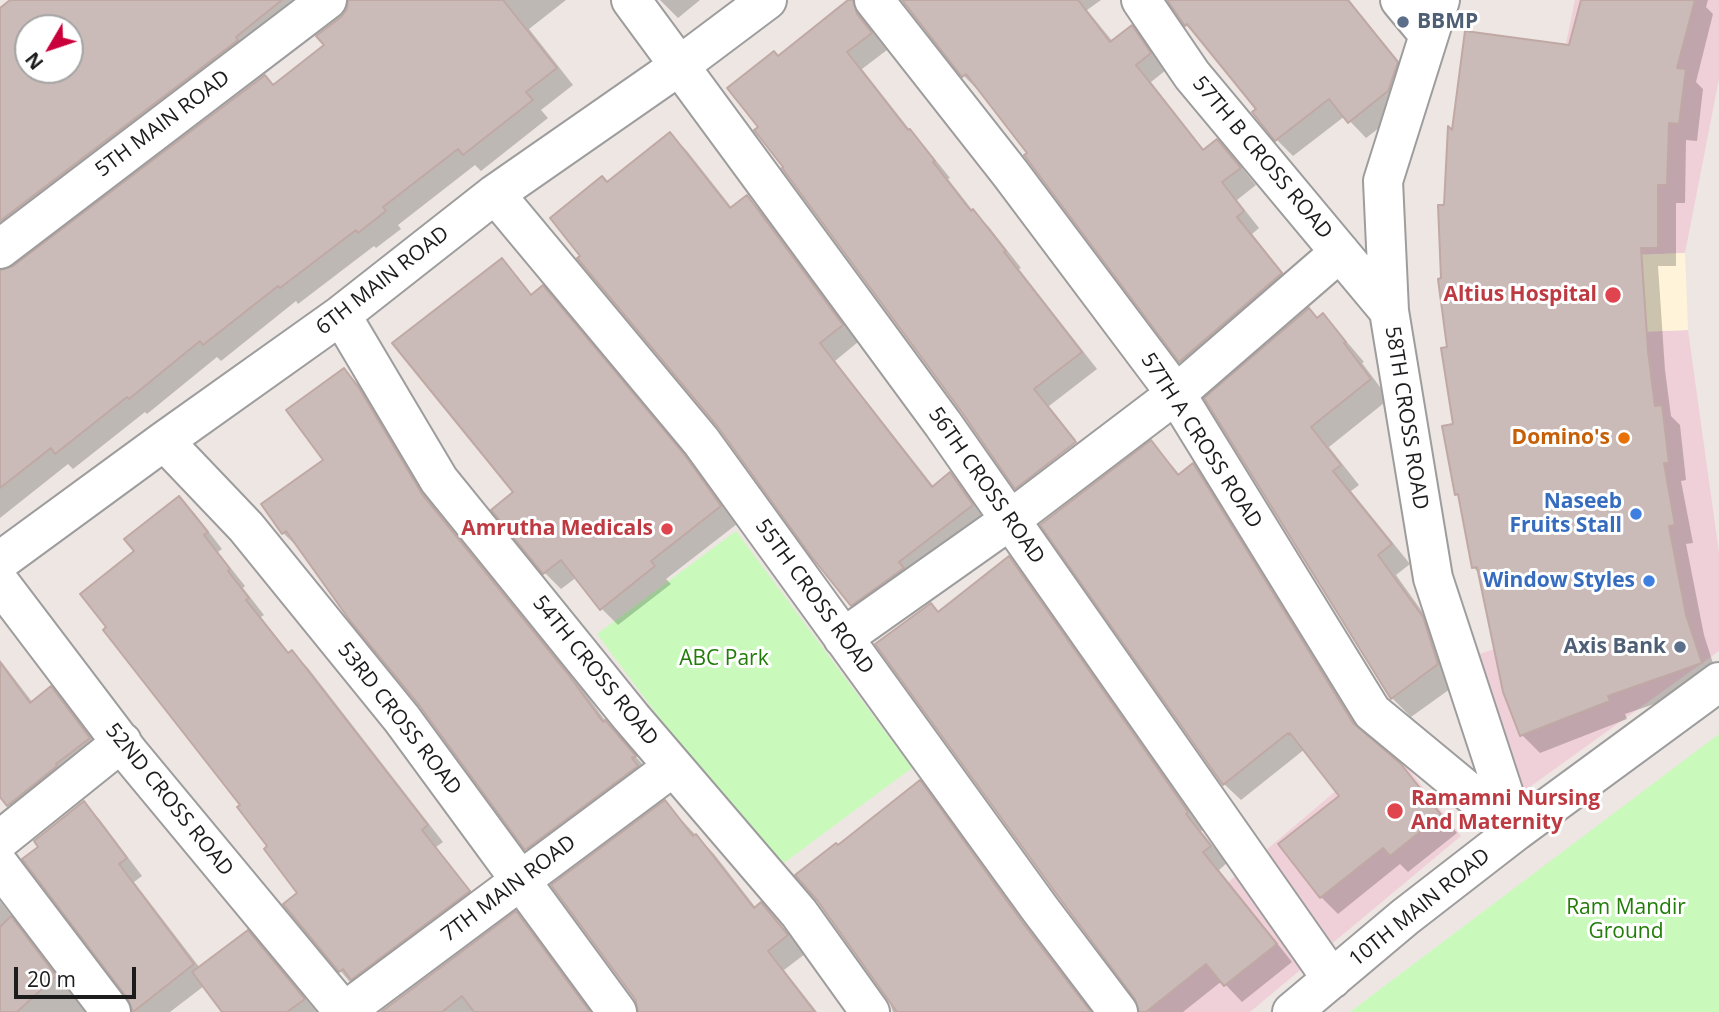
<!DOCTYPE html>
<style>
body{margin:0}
#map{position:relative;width:1719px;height:1012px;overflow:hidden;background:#eee6e2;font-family:"Open Sans",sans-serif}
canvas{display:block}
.north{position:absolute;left:14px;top:14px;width:70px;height:70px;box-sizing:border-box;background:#fff;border:2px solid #a4a4a4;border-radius:50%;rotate:231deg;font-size:19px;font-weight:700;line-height:28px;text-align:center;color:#1c1c1c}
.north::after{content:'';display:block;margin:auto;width:24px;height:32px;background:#c9003b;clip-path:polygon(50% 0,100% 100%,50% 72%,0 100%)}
.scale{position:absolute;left:14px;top:967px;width:122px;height:32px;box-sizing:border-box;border:4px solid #1c1c1c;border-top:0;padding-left:9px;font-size:21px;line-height:24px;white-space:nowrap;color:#1c1c1c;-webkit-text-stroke:5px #fff;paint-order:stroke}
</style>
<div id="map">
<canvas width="1719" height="1012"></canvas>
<div class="north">N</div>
<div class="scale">20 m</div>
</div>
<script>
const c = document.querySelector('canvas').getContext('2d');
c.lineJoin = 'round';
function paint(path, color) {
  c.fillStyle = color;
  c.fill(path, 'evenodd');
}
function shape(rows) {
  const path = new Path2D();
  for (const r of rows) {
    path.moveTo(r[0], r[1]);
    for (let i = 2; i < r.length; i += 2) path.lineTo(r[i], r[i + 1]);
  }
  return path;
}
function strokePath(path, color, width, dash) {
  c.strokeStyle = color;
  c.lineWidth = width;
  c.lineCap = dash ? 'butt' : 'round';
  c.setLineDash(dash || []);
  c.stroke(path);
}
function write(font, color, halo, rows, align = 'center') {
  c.font = font + ' "Open Sans",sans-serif';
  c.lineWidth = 6;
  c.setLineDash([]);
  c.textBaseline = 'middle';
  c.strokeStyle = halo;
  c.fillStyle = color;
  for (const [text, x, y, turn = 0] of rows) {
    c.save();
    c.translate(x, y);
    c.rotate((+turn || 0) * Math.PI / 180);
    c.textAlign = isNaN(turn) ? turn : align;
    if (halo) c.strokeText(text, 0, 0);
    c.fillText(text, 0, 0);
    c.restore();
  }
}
paint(shape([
 [1575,0,1719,0,1719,79,1685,253,1535,259,1585,49,1566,43],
 [1688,330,1719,553,1719,651,1520,794,1470,657,1586,619,1538,336],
 [1390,745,1461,836,1250,1012,1075,1012]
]), '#f0d0d8');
paint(shape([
 [1685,253,1688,330,1538,336,1535,259]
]), '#fff4da');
paint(shape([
 [736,531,912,768,773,871,597,634],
 [1719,734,1719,1012,1350,1012]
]), '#c9fabc');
paint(shape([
 [23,0,329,0,0,238,0,11],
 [28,28,70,28,70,70,28,70],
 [350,0,566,0,529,29,573,85,541,110,548,118,481,171,475,165,398,225,401,229,376,248,374,246,298,304,296,301,221,361,217,357,147,414,145,412,73,469,68,464,0,518,0,291,274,86,326,46,341,19,348,10],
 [660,0,700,0,678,18],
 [851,0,855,0,869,14,868,22,872,31,887,50,862,69,913,134,926,148,950,178,948,179,973,211,989,227,1021,268,1019,269,1097,369,1049,406,1076,440,1017,485,1017,488,760,128,778,58],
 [904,0,1101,0,1087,10,1113,42,1132,28,1148,44,1166,70,1151,82,1205,151,1217,142,1234,158,1256,185,1237,200,1259,228,1252,234,1297,291,1197,377,1181,361,1026,156,1030,153,980,92,963,75],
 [1170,0,1349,0,1413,80,1405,108,1366,138,1345,116,1293,156,1277,140,1258,109,1203,41,1186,25],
 [1583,0,1708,0,1706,7,1713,14,1696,82,1703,89,1697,141,1686,140,1685,203,1676,203,1676,266,1658,266,1665,370,1671,416,1680,425,1686,480,1681,481,1693,543,1686,544,1704,635,1719,682,1625,714,1627,719,1540,753,1522,735,1480,574,1473,567,1461,498,1457,494,1455,425,1443,280,1446,207,1453,133,1571,47],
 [670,134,687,151,732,208,747,197,764,214,858,342,835,361,934,487,950,475,967,491,988,522,869,621,852,605,607,184],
 [502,260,518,277,533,296,543,288,559,304,700,473,737,524,666,579,671,584,618,625,602,609,577,577,561,589,544,572,515,493],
 [1322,315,1341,335,1364,362,1362,363,1389,399,1329,447,1359,485,1351,491,1410,564,1396,575,1441,638,1457,684,1411,717,1390,696,1207,399],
 [344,370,361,387,376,407,438,512,585,693,609,726,651,774,543,865,526,849,420,704,300,549,283,533,325,460],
 [1078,443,1091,460,1033,504,1018,489],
 [1151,443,1167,460,1180,475,1192,465,1209,482,1367,737,1400,766,1417,783,1457,833,1408,872,1400,864,1338,914,1321,897,1342,796,1305,749,1241,800,1224,784],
 [179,498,195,514,222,549,218,552,245,586,243,588,264,615,261,617,290,654,292,652,308,668,443,842,436,847,484,908,365,997,349,981,285,904,299,893,242,805,136,551],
 [1009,558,1025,575,1204,830,1201,831,1227,863,1219,870,1292,962,1242,1002,1222,981,1183,1012,1149,1012,1059,895,939,614],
 [0,660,33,703,51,689,69,707,106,756,26,823,0,794],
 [920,783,938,801,1040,942,1093,1012,893,1012,838,847],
 [84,803,100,820,142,876,134,882,200,968,247,932,265,950,317,1012,224,1012,204,986,170,1012,135,1012,130,998,41,847],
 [665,803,714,854,756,908,761,905,779,923,805,954,784,970,817,1012,646,1012],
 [0,901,86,1012,0,1012],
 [516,914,534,932,593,1012,384,1012]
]), '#0003');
const building = shape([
 [10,0,282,0,236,37,238,40,0,221,0,8,10,0],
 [28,28,70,28,70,70,28,70,28,28],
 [348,0,503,0,557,68,526,92,533,100,463,155,458,149,383,207,386,211,358,233,356,230,280,288,278,286,203,345,200,341,129,399,127,397,55,454,51,448,0,488,0,270,13,266,265,75,273,85,324,45,316,36,341,17,347,9,348,0],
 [848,0,853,0,857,14,872,33,847,52,908,130,910,129,935,161,933,162,971,211,973,209,1006,251,1004,252,1082,352,1034,389,1076,442,1015,489,961,411,782,168,783,167,754,130,758,127,727,88,774,51,778,56,848,0],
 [902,0,1078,0,1110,42,1132,25,1151,53,1136,65,1203,150,1217,139,1241,168,1222,182,1244,211,1237,217,1282,273,1179,362,1024,155,1027,153,966,74,962,77,902,0],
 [1167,0,1348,0,1398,62,1388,91,1348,123,1329,99,1275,141,1252,112,1256,109,1187,24,1185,26,1167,0],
 [1581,0,1695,0,1677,68,1686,69,1679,124,1669,123,1667,185,1658,185,1658,248,1641,248,1648,351,1655,406,1662,405,1669,463,1664,463,1675,525,1669,526,1686,615,1702,663,1608,696,1610,701,1520,736,1503,692,1477,567,1472,568,1458,494,1455,495,1442,426,1453,424,1441,348,1447,347,1438,279,1441,278,1438,205,1444,205,1448,126,1452,130,1465,31,1569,45,1581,0],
 [670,132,730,208,747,195,843,325,820,343,932,487,950,472,973,505,899,562,904,568,851,606,811,556,718,427,577,258,580,256,550,218,602,176,607,182,670,132],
 [502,258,531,295,543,285,684,454,721,506,651,561,655,566,600,610,561,560,543,574,491,510,513,492,392,343,502,258],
 [1309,308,1317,318,1323,313,1346,342,1344,343,1371,379,1311,427,1341,465,1333,471,1392,544,1378,555,1423,617,1438,664,1391,699,1204,398,1309,308],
 [344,368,359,388,422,494,568,674,603,722,605,720,636,756,632,758,638,766,525,850,419,705,351,622,286,531,282,534,261,504,323,460,286,410,344,368],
 [1151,440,1178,475,1193,463,1353,723,1401,764,1441,815,1390,856,1383,848,1320,898,1278,844,1339,796,1290,733,1289,735,1288,733,1223,785,1040,525,1151,440],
 [179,496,208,532,204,535,230,569,228,571,249,598,246,600,288,653,292,650,428,825,422,830,470,891,351,980,343,969,339,972,283,904,297,893,264,849,267,846,237,807,240,805,103,630,106,627,80,594,134,551,124,539,179,496],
 [1009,556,1188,812,1186,814,1211,846,1203,852,1277,944,1224,986,1206,964,1146,1012,1139,1012,1135,999,1058,896,875,644,931,603,938,612,1009,556],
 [0,662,30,703,51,686,90,738,56,764,57,766,7,806,0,797,0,662],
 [920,780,1022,922,1091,1012,897,1012,817,900,795,875,836,843,838,845,920,780],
 [665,800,693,836,696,834,754,908,761,902,788,935,768,951,815,1012,638,1012,635,999,551,885,665,800],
 [84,801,127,858,119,864,194,964,133,1012,128,999,22,859,38,847,34,841,84,801],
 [516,911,590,1012,474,1012,462,996,442,1012,381,1012,516,911],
 [11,916,56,976,17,1012,0,1012,0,927,11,916],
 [248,930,305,999,287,1012,222,1012,192,972,248,930]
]);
paint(building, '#cabbb8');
strokePath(building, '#c0a8a4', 2);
const minor = shape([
 [631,0,943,424,1332,979],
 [874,0,1010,173,1176,394,1372,712,1516,831],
 [1141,0,1192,75,1389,311],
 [1400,0,1429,35],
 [1440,0,1383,181,1389,311,1433,578,1516,831],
 [495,194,701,441,1040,909,1118,1012],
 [0,249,327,0],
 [341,315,439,480,631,717,799,913,870,1012],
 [164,441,246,527,402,719,617,1012],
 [0,561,164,441,341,315,495,194,679,66,767,0],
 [0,583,129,753,344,1012],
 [843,638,1010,520,1176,394,1340,252],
 [0,840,122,742],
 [0,866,111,1012],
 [344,1012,673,767],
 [1292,1012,1405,917,1516,831,1719,682]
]);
strokePath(minor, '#9d9d9d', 42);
strokePath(minor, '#fff', 38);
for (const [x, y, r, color] of [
 [1403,22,7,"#5c6f8a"],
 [1613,295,9,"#e0444e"],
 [1624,438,7,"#e8710a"],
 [1636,514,7,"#3f7fe0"],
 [667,529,7,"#e0444e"],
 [1649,581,7,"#3f7fe0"],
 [1680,647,7,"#5c6f8a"],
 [1395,811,9,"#e0444e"]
]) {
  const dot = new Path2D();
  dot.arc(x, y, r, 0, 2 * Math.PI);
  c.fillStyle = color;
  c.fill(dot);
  strokePath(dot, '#fff', 2.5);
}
write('bold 21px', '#4e5e75', '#fff', [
 ["BBMP",1417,22],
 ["Axis Bank",1666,647,"right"]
], 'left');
write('21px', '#1c1c1c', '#fff', [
 ["5TH MAIN ROAD",163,124,-37],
 ["57TH B CROSS ROAD",1262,158,50],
 ["6TH MAIN ROAD",383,281,-38],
 ["58TH CROSS ROAD",1406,418,81],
 ["57TH A CROSS ROAD",1201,441,57],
 ["56TH CROSS ROAD",986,486,55],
 ["55TH CROSS ROAD",814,597,54],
 ["54TH CROSS ROAD",595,671,51],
 ["53RD CROSS ROAD",399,719,52],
 ["52ND CROSS ROAD",169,800,51],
 ["7TH MAIN ROAD",509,889,-37],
 ["10TH MAIN ROAD",1420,908,-39]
]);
write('bold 21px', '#be3a42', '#fff', [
 ["Altius Hospital",1597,295],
 ["Amrutha Medicals",653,529],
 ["Ramamni Nursing",1411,799,"left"],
 ["And Maternity",1411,823,"left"]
], 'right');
write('bold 21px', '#c56008', '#fff', [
 ["Domino's",1610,438]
], 'right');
write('bold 21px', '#366cbe', '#fff', [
 ["Naseeb",1622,502],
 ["Fruits Stall",1622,526],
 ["Window Styles",1635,581]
], 'right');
write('21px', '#217c08', '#fff', [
 ["ABC Park",724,659],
 ["Ram Mandir",1626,908],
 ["Ground",1626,932]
]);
</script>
